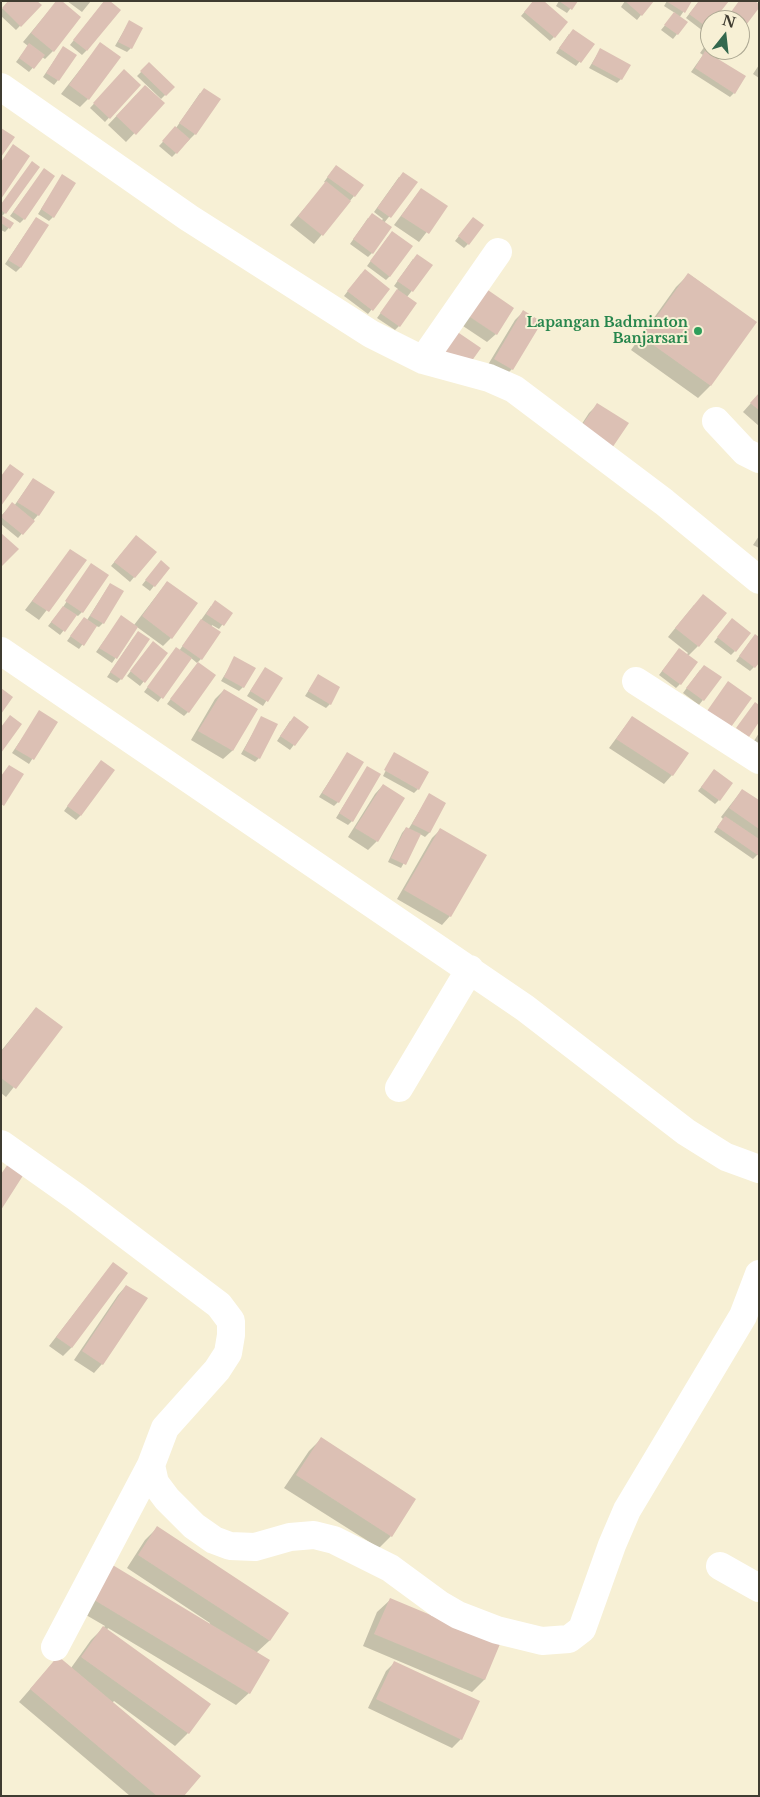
<!DOCTYPE html>
<style>
body{margin:0}
#map{position:relative;width:760px;height:1797px;overflow:hidden;background:#f7f0d5;font-family:"Libre Baskerville",serif}
canvas{display:block}
.frame{position:absolute;inset:0;border:2px solid #3f3c31;pointer-events:none}
.north{position:absolute;left:700px;top:10px;width:50px;height:50px;box-sizing:border-box;background:#f7f0d5;border:1px solid #ada893;border-radius:50%;rotate:16deg;font-size:14px;font-weight:700;line-height:20px;text-align:center;color:#3f3c31}
.north::after{content:'';display:block;margin:auto;width:18px;height:22px;background:#33684e;clip-path:polygon(50% 0,100% 100%,50% 72%,0 100%)}
</style>
<div id="map">
<canvas width="760" height="1797"></canvas>
<div class="frame"></div>
<div class="north">N</div>
</div>
<script>
const c = document.querySelector('canvas').getContext('2d');
c.lineJoin = 'round';
function paint(path, color) {
  c.fillStyle = color;
  c.fill(path, 'evenodd');
}
function shape(rows) {
  const path = new Path2D();
  for (const r of rows) {
    path.moveTo(r[0], r[1]);
    for (let i = 2; i < r.length; i += 2) path.lineTo(r[i], r[i + 1]);
  }
  return path;
}
function strokePath(path, color, width, dash) {
  c.strokeStyle = color;
  c.lineWidth = width;
  c.lineCap = dash ? 'butt' : 'round';
  c.setLineDash(dash || []);
  c.stroke(path);
}
function write(font, color, halo, rows, align = 'center') {
  c.font = font + ' "Libre Baskerville",serif';
  c.lineWidth = 4;
  c.setLineDash([]);
  c.textBaseline = 'middle';
  c.strokeStyle = halo;
  c.fillStyle = color;
  for (const [text, x, y, turn = 0] of rows) {
    c.save();
    c.translate(x, y);
    c.rotate((+turn || 0) * Math.PI / 180);
    c.textAlign = isNaN(turn) ? turn : align;
    if (halo) c.strokeText(text, 0, 0);
    c.fillText(text, 0, 0);
    c.restore();
  }
}
paint(shape([
 [10,1,40,5,16,30,1,16,1,10],
 [57,1,53,51,45,59,42,57,29,72,16,62,28,46,23,42],
 [67,1,91,1,82,12],
 [534,1,554,37,550,41,521,16],
 [559,1,576,1,567,13,556,6],
 [625,1,652,1,637,20,621,7],
 [667,1,691,1,679,18,686,23,673,39,661,30,675,13,664,6],
 [699,1,712,20,710,20,703,31,686,18],
 [102,4,86,51,82,55,70,45],
 [129,22,131,48,127,52,115,46],
 [569,34,593,44,576,66,556,53],
 [710,39,710,50,725,50,717,60,734,93,730,97,691,72,703,55,700,53],
 [100,44,88,99,80,107,61,94],
 [600,50,621,79,617,83,589,68],
 [60,52,58,80,54,85,43,77],
 [149,64,173,87,161,99,137,76],
 [759,65,759,78,753,74],
 [124,71,139,85,105,122,90,108],
 [200,93,219,100,195,134,172,157,159,146,176,128],
 [136,95,163,103,126,142,108,125],
 [44,170,24,219,20,223,10,216],
 [332,171,354,196,314,244,290,225,326,183,324,182],
 [62,176,53,217,49,221,38,214],
 [399,177,416,183,384,223,372,253,368,257,350,244,368,218,381,221,383,219,374,212],
 [421,189,446,207,419,242,394,225],
 [1,205,5,213,1,217,12,224,5,232,1,230],
 [36,218,20,268,16,272,5,264],
 [473,218,468,244,464,248,455,241],
 [388,237,390,276,386,280,367,266],
 [413,259,431,266,407,297,399,326,395,330,377,318,398,289,394,286],
 [361,274,388,289,368,314,344,296],
 [689,274,755,322,710,386,698,398,631,350,676,287],
 [485,290,496,334,487,342,460,324],
 [523,312,540,322,512,369,503,378,486,368,515,320],
 [759,394,759,426,743,412],
 [598,404,570,442,589,413],
 [33,479,38,515,18,538,1,524,1,516,12,504,14,506],
 [759,536,759,548,753,545],
 [132,541,155,552,130,582,111,566],
 [71,550,85,561,39,620,25,610],
 [91,565,82,612,78,616,76,615,60,635,48,626,63,607],
 [157,566,168,568,150,591,142,585],
 [167,582,171,638,163,646,137,627,112,663,96,652,121,617,134,625],
 [110,584,103,623,99,627,96,626,79,649,67,641,80,623,87,620],
 [694,605,698,646,688,656,680,684,676,688,659,675,679,649,686,655,688,653,668,637],
 [211,606,231,613,219,629,212,625,201,659,197,663,191,658,158,702,144,692,173,653,179,651],
 [728,624,735,651,731,655,714,642],
 [134,637,121,679,117,683,107,677],
 [751,640,754,667,750,671,736,661],
 [149,647,167,653,140,686,127,676],
 [235,658,243,687,239,691,221,681],
 [194,668,188,712,184,716,167,704],
 [700,670,720,678,699,705,683,693],
 [262,673,281,678,263,706,247,696],
 [318,676,330,704,326,708,305,696],
 [224,690,256,709,232,751,223,759,191,740,215,699],
 [40,712,56,722,29,764,12,753],
 [262,717,259,758,255,762,241,754],
 [632,717,672,775,664,784,609,748],
 [290,721,307,727,290,750,277,741],
 [759,733,759,748,752,744],
 [347,754,338,802,334,806,319,797],
 [394,754,418,789,414,793,383,776],
 [97,766,80,816,76,820,64,811],
 [367,768,352,821,348,825,336,818],
 [711,775,719,800,715,804,698,791],
 [383,785,403,798,377,841,368,850,348,837,375,794],
 [742,790,759,802,759,853,753,859,714,832,723,819,721,817],
 [429,795,445,803,429,833,425,837,420,834,401,868,388,862,402,833,406,828,408,830],
 [440,830,450,916,442,925,397,899,432,838],
 [36,1008,61,1027,6,1097,1,1093,1,1051],
 [113,1263,71,1348,63,1356,49,1346],
 [126,1286,102,1364,94,1373,74,1360,118,1295],
 [321,1439,391,1536,379,1548,284,1488,309,1451],
 [157,1528,287,1614,269,1641,256,1653,249,1693,236,1705,108,1628,107,1630,209,1704,188,1733,175,1746,114,1701,112,1703,183,1796,130,1796,19,1702,58,1657,71,1668,91,1640,105,1626,74,1608,94,1575,209,1625,210,1623,127,1568,145,1540],
 [390,1600,499,1645,484,1680,472,1692,363,1646,377,1612],
 [395,1662,461,1739,452,1748,368,1708,386,1671]
]), '#0003');
paint(shape([
 [8,1,37,1,42,5,21,27,2,8],
 [56,1,62,1,81,17,54,52,31,33],
 [104,1,110,1,121,10,87,51,73,40],
 [533,1,544,1,568,22,555,38,524,12],
 [559,1,578,1,572,10],
 [625,1,654,1,642,16],
 [666,1,692,1,685,13],
 [699,1,729,1,714,20,710,20,708,28,689,14],
 [739,1,755,1,759,4,759,8,740,33,740,20,725,20],
 [674,12,688,22,678,35,664,25],
 [129,20,143,28,132,49,118,42],
 [573,29,595,44,581,63,559,48],
 [100,42,121,57,89,100,69,85],
 [29,43,45,55,34,69,19,58],
 [63,46,77,55,59,81,46,73],
 [600,48,631,65,622,80,592,64],
 [705,51,746,76,735,94,695,68],
 [149,62,175,87,166,96,140,71],
 [124,69,141,85,110,119,93,103],
 [145,85,165,103,136,135,116,116],
 [204,88,221,99,196,135,179,123],
 [175,126,190,139,177,154,162,141],
 [1,128,15,137,1,157],
 [13,144,30,156,1,199,1,162],
 [32,161,40,167,6,214,1,210,1,204],
 [336,165,364,185,355,197,327,177],
 [44,168,55,176,25,220,13,212],
 [403,172,418,182,391,218,377,208],
 [62,174,76,183,54,218,41,209],
 [326,181,351,201,323,236,298,216],
 [421,188,448,206,429,234,401,216],
 [372,213,392,227,373,254,353,239],
 [1,215,14,223,10,229,1,223],
 [36,217,49,225,21,268,8,260],
 [473,217,484,225,469,245,458,236],
 [392,231,413,246,390,277,370,261],
 [417,254,433,265,413,292,397,281],
 [365,269,390,289,373,311,347,291],
 [688,273,757,322,711,386,642,337],
 [485,288,514,308,497,335,467,315],
 [397,289,417,303,400,327,380,313],
 [523,310,542,322,513,370,494,359],
 [456,331,481,348,466,369,441,351],
 [759,393,759,410,750,403],
 [597,403,629,423,608,454,577,433],
 [10,464,24,474,1,506,1,476],
 [33,478,55,492,39,516,17,502],
 [12,502,35,521,23,535,1,517],
 [1,533,19,549,1,567],
 [136,535,157,552,135,578,114,562],
 [70,549,87,560,49,612,32,601],
 [161,560,170,568,155,587,145,580],
 [91,563,109,575,83,613,65,601],
 [167,581,198,603,172,639,142,616],
 [110,583,124,591,104,624,90,616],
 [703,594,727,613,699,647,675,628],
 [215,600,233,613,224,626,206,614],
 [63,606,77,615,65,632,51,622],
 [121,615,138,627,117,659,99,648],
 [84,617,97,626,84,646,70,636],
 [732,618,751,633,736,652,717,637],
 [201,619,221,632,202,660,182,646],
 [138,631,150,639,122,680,110,672],
 [755,634,759,637,759,663,755,668,739,656],
 [153,641,168,653,145,683,130,671],
 [176,647,192,658,163,699,147,687],
 [679,648,698,662,681,685,662,671],
 [234,656,256,668,244,688,224,677],
 [198,662,216,675,189,713,170,699],
 [704,665,722,677,704,701,686,688],
 [265,667,283,678,268,702,250,691],
 [318,674,340,687,331,705,308,691],
 [728,681,752,698,731,727,707,711],
 [1,688,13,697,1,714],
 [224,689,258,709,233,751,198,731],
 [755,702,759,705,759,722,749,737,736,728],
 [39,710,58,722,34,760,15,749],
 [10,715,22,724,1,753,1,727],
 [261,716,278,724,260,759,244,750],
 [294,716,309,727,295,746,280,736],
 [632,716,689,753,673,776,616,739],
 [347,752,364,762,339,803,322,793],
 [394,752,429,772,419,790,384,770],
 [101,760,115,770,81,816,67,806],
 [9,765,24,774,4,806,1,804,1,776],
 [367,766,381,774,353,822,339,813],
 [714,769,733,783,720,801,701,787],
 [383,784,405,798,378,842,355,828],
 [742,789,759,800,759,829,729,808],
 [429,793,446,803,430,833,412,824],
 [725,816,759,839,759,856,717,827],
 [406,827,421,834,406,865,391,858],
 [440,828,487,855,451,917,404,890],
 [36,1007,63,1027,16,1089,1,1078,1,1052],
 [8,1164,24,1174,1,1210,1,1174],
 [113,1262,128,1273,72,1348,56,1337],
 [126,1285,148,1298,103,1365,82,1351],
 [321,1437,416,1499,392,1537,296,1475],
 [157,1526,289,1613,270,1641,138,1555],
 [106,1561,270,1660,250,1694,86,1595],
 [390,1598,500,1644,485,1680,374,1634],
 [103,1626,211,1704,189,1734,81,1657],
 [58,1656,201,1776,184,1796,157,1796,30,1689],
 [394,1661,480,1701,462,1740,376,1699]
]), '#dcc0b4');
strokePath(shape([
 [1,87,189,218,371,334,423,360,489,378,514,389,664,502,759,580],
 [423,360,498,252],
 [716,421,745,452,759,459],
 [1,651,525,1008,686,1132,726,1157,759,1169],
 [636,681,759,760],
 [399,1088,470,969],
 [1,1144,76,1197,219,1305,231,1321,231,1335,228,1353,217,1370,165,1428,151,1465,155,1483,167,1499,194,1526,214,1540,230,1546,255,1547,290,1537,314,1535,334,1540,390,1568,439,1604,458,1615,497,1630,542,1641,569,1639,582,1629,612,1545,627,1510,743,1316,759,1274],
 [720,1566,759,1588],
 [55,1647,151,1465]
]), '#fff', 28);
for (const [x, y, r, color] of [
 [698,331,5,"#2e9e5b"]
]) {
  const dot = new Path2D();
  dot.arc(x, y, r, 0, 2 * Math.PI);
  c.fillStyle = color;
  c.fill(dot);
  strokePath(dot, '#f7f0d5', 2);
}
write('bold 14px', '#27864d', '#f7f0d5', [
 ["Lapangan Badminton",688,323],
 ["Banjarsari",688,339]
], 'right');
</script>
